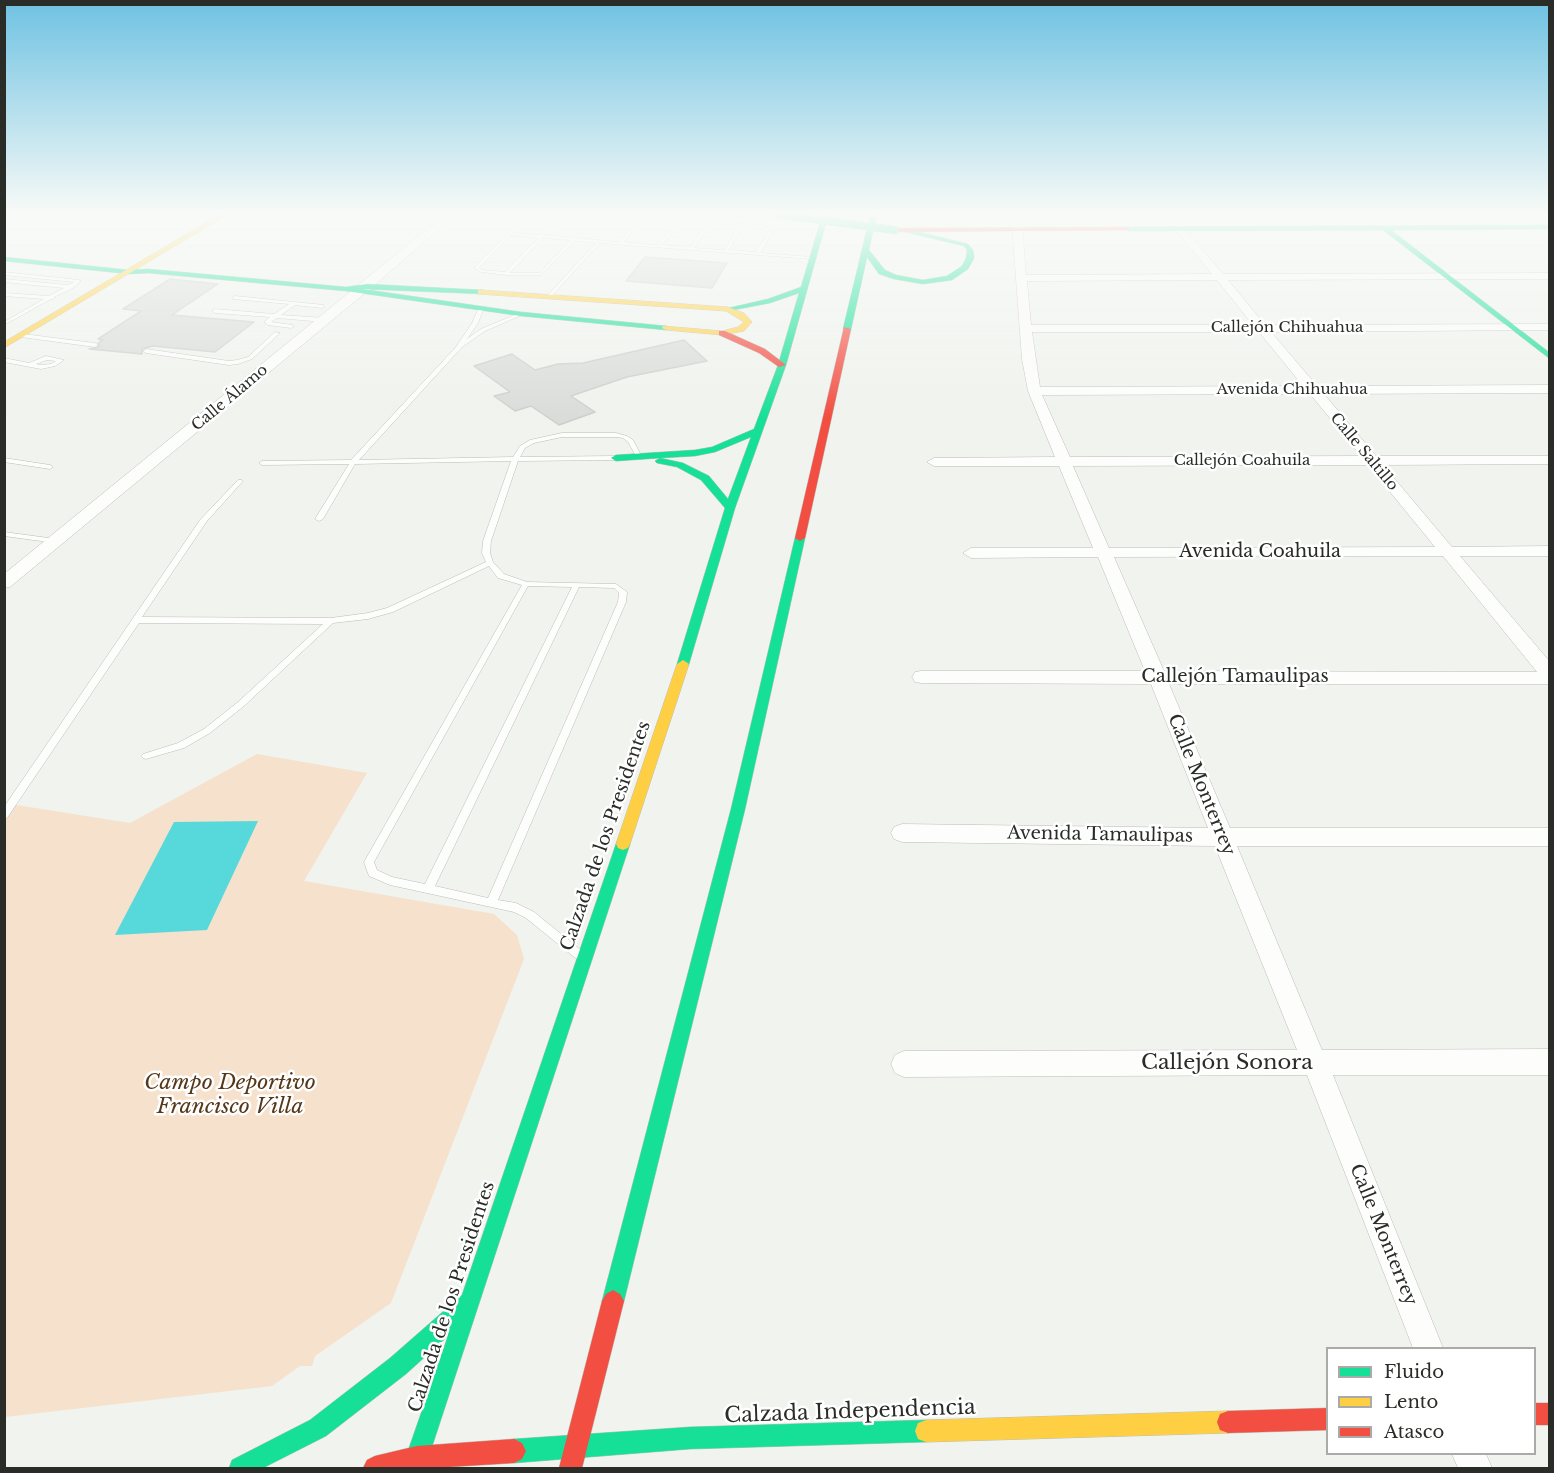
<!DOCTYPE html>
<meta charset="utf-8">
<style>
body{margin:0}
#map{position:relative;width:1554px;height:1473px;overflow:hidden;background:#f0f3ee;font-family:"Libre Baskerville",serif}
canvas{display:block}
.frame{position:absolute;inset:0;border:6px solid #2a2c28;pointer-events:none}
.legend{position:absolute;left:1326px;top:1347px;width:210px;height:108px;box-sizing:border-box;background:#fff;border:2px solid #aaaba9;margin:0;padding:8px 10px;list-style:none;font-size:18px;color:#2a2c28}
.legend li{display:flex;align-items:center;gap:12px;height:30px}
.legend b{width:30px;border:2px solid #aaaba9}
</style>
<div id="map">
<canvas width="1554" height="1473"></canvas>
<div class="frame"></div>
<ul class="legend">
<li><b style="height:8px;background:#16e098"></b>Fluido</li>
<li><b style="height:8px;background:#ffcf43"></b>Lento</li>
<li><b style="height:8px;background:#f24e42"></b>Atasco</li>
</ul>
</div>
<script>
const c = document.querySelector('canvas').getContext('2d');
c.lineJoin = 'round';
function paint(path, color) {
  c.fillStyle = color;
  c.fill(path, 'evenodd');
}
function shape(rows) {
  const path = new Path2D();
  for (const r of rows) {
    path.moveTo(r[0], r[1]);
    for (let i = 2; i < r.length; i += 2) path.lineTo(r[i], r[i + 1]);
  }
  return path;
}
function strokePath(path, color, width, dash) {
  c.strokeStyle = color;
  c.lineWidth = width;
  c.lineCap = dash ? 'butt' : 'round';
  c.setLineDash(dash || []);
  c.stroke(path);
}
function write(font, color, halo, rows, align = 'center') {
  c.font = font + ' "Libre Baskerville",serif';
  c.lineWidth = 5;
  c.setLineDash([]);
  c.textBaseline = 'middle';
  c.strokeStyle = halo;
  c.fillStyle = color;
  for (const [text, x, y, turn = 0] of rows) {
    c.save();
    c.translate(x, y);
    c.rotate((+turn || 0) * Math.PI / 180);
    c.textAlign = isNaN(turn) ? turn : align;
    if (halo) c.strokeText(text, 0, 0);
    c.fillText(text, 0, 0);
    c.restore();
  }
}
paint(shape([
 [257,754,367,773,304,881,494,914,517,935,524,959,391,1303,315,1356,312,1366,300,1366,272,1386,5,1417,4,803,130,823]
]), '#f6e1cc');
paint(shape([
 [258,821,207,930,115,935,174,822]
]), '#57d8da');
const building = shape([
 [645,257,687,260,727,263,712,288,626,281,645,257],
 [170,279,218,284,172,315,254,322,215,352,153,346,142,349,142,354,89,349,99,347,98,343,103,340,98,339,141,311,123,309,170,279],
 [684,340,707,361,627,377,571,396,595,412,559,425,531,406,515,411,494,396,510,392,474,366,512,354,535,370,558,364,583,363,684,340]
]);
paint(building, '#d9dcd9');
strokePath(building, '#ccd0cc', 1.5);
const lane = shape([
 [528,212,533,212,513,233,541,235,562,212,567,212,545,235,619,242,641,217,635,212,640,212,645,217,624,242,657,245,680,218,687,217,769,227,772,232,761,253,811,257,813,258,811,259,600,243,550,298,547,296,548,295,596,243,575,241,541,275,506,275,481,272,474,268,528,212],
 [687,219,708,222,690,247,662,245,683,220,687,219],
 [712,222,739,226,724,250,694,248,712,222],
 [743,226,766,229,768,232,756,252,729,250,743,226],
 [510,235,538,238,505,272,482,270,479,268,510,235],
 [543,238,570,240,540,273,510,273,543,238],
 [4,272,79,280,81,281,73,288,54,297,54,299,51,299,4,325,4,322,44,299,4,296,4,293,49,296,64,288,4,282,4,279,68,285,74,282,4,275,4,272],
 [235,296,324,305,325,306,322,308,295,305,281,315,324,318,327,320,324,322,277,318,271,322,293,325,293,327,291,328,268,325,264,322,270,317,215,313,212,311,215,309,274,314,289,304,233,299,232,298,235,296],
 [479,307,484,308,478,323,467,339,481,329,519,313,524,314,485,331,462,347,359,460,513,457,520,446,530,440,562,433,616,433,627,436,633,440,641,455,636,456,628,442,623,438,616,437,562,437,534,443,525,448,520,457,616,456,619,458,616,460,518,461,491,541,490,553,493,562,504,574,527,582,616,584,627,592,626,602,498,900,516,903,534,912,582,951,583,954,582,957,578,959,574,957,526,918,514,912,390,885,369,876,364,862,522,585,498,578,489,566,393,612,368,619,333,623,244,706,210,733,184,748,146,759,143,758,141,756,143,754,178,743,204,729,238,702,323,624,139,623,7,818,4,819,4,807,200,520,238,480,242,480,243,481,207,521,142,617,331,618,368,613,387,608,486,562,482,553,483,541,511,461,355,464,323,519,319,521,315,519,349,464,262,465,259,463,262,461,351,460,456,347,472,323,479,307],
 [528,586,572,587,425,884,392,877,377,870,374,862,528,586],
 [579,587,614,588,619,593,618,602,488,898,435,886,579,587],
 [275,332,280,333,252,359,238,364,229,365,146,353,143,351,146,349,229,361,237,360,248,357,275,332],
 [23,334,95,343,98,345,95,347,21,337,20,336,23,334],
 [46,356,64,360,55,366,41,369,4,362,4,358,29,363,46,356],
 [47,360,56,361,51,364,41,365,36,364,47,360],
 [4,458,50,465,53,467,50,469,4,462,4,458],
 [4,532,56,539,60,541,56,543,4,536,4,532]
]);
const street = shape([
 [448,212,459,212,371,288,10,587,4,588,4,574,448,212],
 [1011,212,1021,212,1026,275,1212,274,1174,228,1179,225,1182,226,1223,274,1550,273,1550,279,1228,280,1265,325,1550,324,1550,330,1271,332,1317,386,1550,385,1550,393,1324,394,1376,456,1550,456,1550,464,1383,465,1452,547,1550,546,1550,556,1460,556,1550,662,1550,684,1169,684,1230,828,1550,828,1550,846,1237,846,1322,1050,1550,1049,1550,1075,1333,1075,1443,1348,1413,1348,1307,1075,904,1077,895,1073,891,1064,895,1055,904,1051,1297,1050,1215,846,902,842,894,839,891,833,894,827,902,824,1208,828,1151,684,921,683,915,682,912,677,915,672,921,671,1145,671,1098,557,971,558,963,553,971,548,1093,548,1059,466,934,466,927,462,934,458,1055,457,1028,391,1022,359,1011,212],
 [1217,280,1253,325,1031,325,1027,281,1217,280],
 [1032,332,1259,332,1303,386,1040,387,1032,332],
 [1310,394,1361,456,1070,457,1042,395,1310,394],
 [1368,465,1435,547,1109,548,1073,466,1368,465],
 [1443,556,1537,672,1164,671,1114,557,1443,556],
 [1361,212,1372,212,1390,228,1382,230,1361,212],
 [1452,1454,1486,1454,1492,1468,1458,1468,1452,1454]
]);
const fast = shape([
 [823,212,829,212,786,365,735,508,689,664,687,667,679,667,677,664,725,508,701,480,677,467,657,463,655,461,660,458,616,461,611,458,616,455,695,450,712,447,754,429,778,365,799,293,770,303,728,311,724,309,768,299,801,287,823,212],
 [751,437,728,499,709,476,683,463,660,458,695,456,715,452,751,437],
 [871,212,877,212,869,250,885,270,896,275,923,280,947,276,962,266,966,258,967,250,964,246,905,232,907,229,968,244,973,250,974,258,968,269,952,280,923,284,894,279,879,274,867,257,851,329,847,331,843,329,871,212],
 [1550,225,1550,229,1391,230,1550,353,1550,359,1383,230,1128,231,1125,229,1128,227,1550,225],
 [4,257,129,270,148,269,346,287,367,284,481,290,484,290,484,294,362,289,521,312,666,326,670,328,666,330,521,316,346,291,148,273,129,274,4,261,4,257],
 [800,535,805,538,745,809,624,1301,620,1308,613,1312,606,1308,602,1301,731,809,795,538,800,535],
 [623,838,628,840,630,844,425,1468,402,1468,448,1336,406,1374,326,1436,263,1468,229,1468,232,1460,310,1420,390,1358,462,1295,616,844,618,840,623,838],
 [926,1420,934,1423,937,1431,934,1439,926,1442,690,1449,514,1463,506,1459,502,1451,506,1443,514,1439,690,1427,926,1420]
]);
const slow = shape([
 [224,212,232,212,4,348,4,342,224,212],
 [481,290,728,307,744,313,752,322,744,331,722,335,666,330,662,328,663,326,722,331,738,327,744,322,726,311,478,294,478,290,481,290],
 [683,660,689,664,630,844,628,848,623,850,618,848,616,844,677,664,683,660],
 [1228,1411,1236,1414,1239,1422,1236,1430,1228,1433,926,1442,918,1439,915,1431,918,1423,926,1420,1228,1411]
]);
const jam = shape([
 [757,212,776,212,779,214,776,216,757,212],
 [1128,227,1130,230,895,232,892,230,895,228,1128,227],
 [844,327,851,329,805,538,800,541,795,538,844,327],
 [719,331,725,331,765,349,786,365,779,367,759,353,719,335,719,331],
 [613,1290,620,1294,624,1301,582,1468,559,1468,602,1301,606,1294,613,1290],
 [1534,1403,1550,1403,1550,1425,1534,1425,1534,1403],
 [1328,1408,1328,1430,1228,1433,1220,1430,1217,1422,1220,1414,1228,1411,1328,1408],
 [514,1439,522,1443,526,1451,522,1459,514,1463,432,1468,363,1468,367,1460,375,1456,417,1446,514,1439]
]);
strokePath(lane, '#babdb8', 1);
strokePath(street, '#babdb8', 1);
strokePath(fast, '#babdb8', 1);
strokePath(slow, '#babdb8', 1);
strokePath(jam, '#babdb8', 1);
paint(lane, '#fdfdfc');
paint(street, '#fdfdfc');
paint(fast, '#16e098');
paint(slow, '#ffcf43');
paint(jam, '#f24e42');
const fastBridge = shape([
 [776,214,895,230]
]);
strokePath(fastBridge, '#babdb8', 8, []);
strokePath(fastBridge, '#16e098', 8);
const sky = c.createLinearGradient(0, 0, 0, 418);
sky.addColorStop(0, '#6ec2e2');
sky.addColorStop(0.51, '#f8faf7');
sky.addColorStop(1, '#f8faf700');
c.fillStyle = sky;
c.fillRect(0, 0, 1554, 418);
write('15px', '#2a2c28', '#fff', [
 ["Callejón Chihuahua",1287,328],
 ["Avenida Chihuahua",1292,390],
 ["Calle Álamo",230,398,-40],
 ["Calle Saltillo",1364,452,50],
 ["Callejón Coahuila",1242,461]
]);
write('18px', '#2a2c28', '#fff', [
 ["Avenida Coahuila",1260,552],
 ["Callejón Tamaulipas",1235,677],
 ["Calle Monterrey",1201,785,68],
 ["Avenida Tamaulipas",1100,835,1],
 ["Calzada de los Presidentes",606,836,-71],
 ["Calle Monterrey",1383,1235,68],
 ["Calzada de los Presidentes",452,1297,-72]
]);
write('21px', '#2a2c28', '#fff', [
 ["Callejón Sonora",1227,1063],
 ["Calzada Independencia",850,1412,-2]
]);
write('italic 21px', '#563718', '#fff', [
 ["Campo Deportivo",230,1083],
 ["Francisco Villa",230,1107]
]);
</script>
